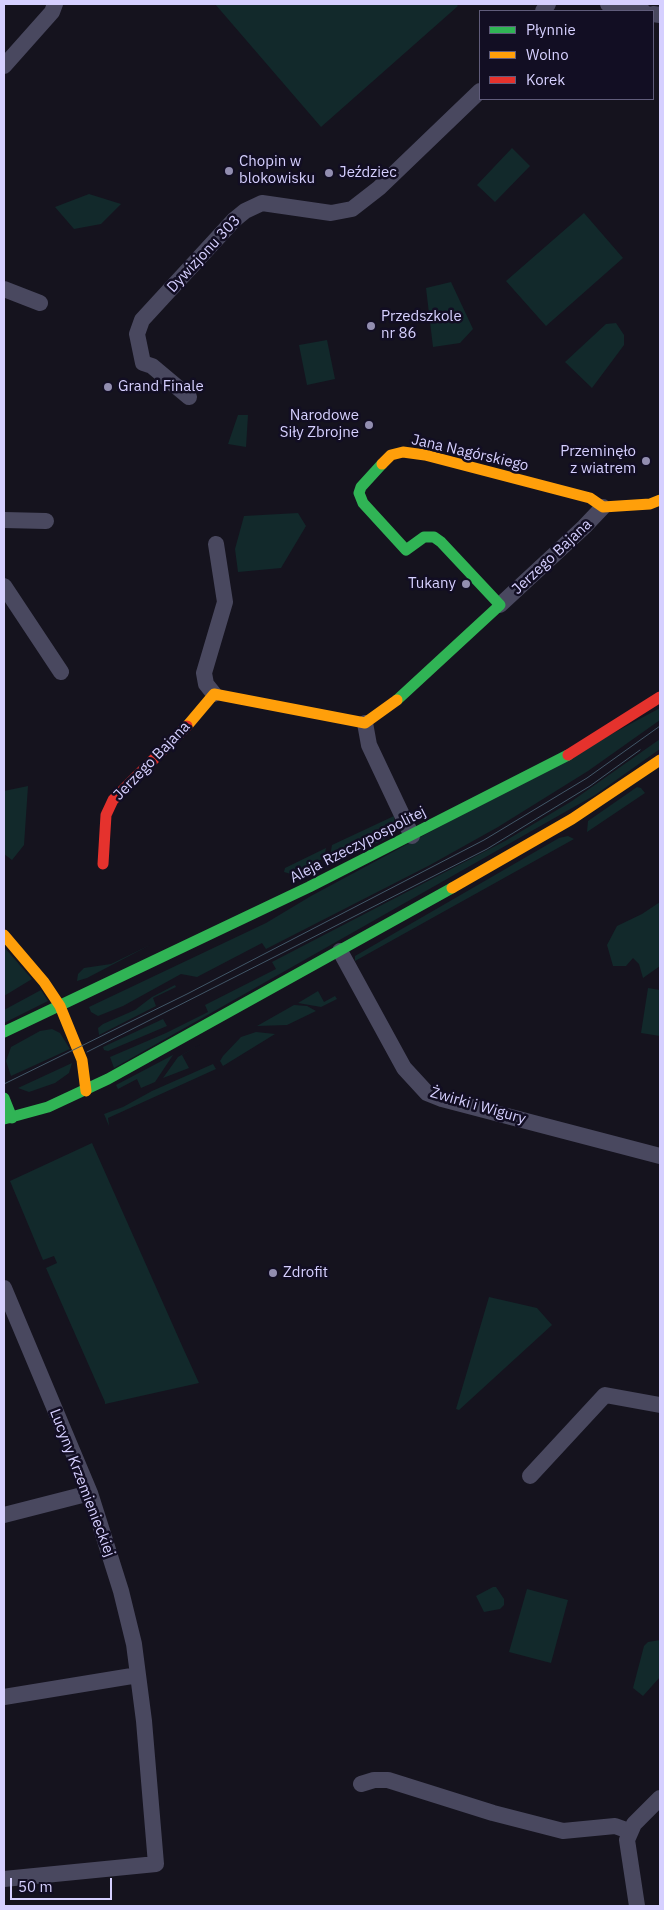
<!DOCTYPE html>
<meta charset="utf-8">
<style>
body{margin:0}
#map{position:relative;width:664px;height:1910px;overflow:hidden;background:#15131e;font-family:"IBM Plex Sans",sans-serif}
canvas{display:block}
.frame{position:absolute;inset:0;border:5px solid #d6d0ff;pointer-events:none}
.legend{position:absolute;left:479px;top:10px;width:175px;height:90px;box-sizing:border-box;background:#120e23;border:1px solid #605c7b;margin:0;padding:6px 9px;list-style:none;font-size:15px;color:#d6d0ff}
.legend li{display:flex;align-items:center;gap:10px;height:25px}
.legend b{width:25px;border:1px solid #605c7b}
.scale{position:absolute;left:10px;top:1878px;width:102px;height:22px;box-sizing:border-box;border:2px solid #d6d0ff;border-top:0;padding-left:6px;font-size:15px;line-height:18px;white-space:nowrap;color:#d6d0ff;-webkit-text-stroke:4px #120e23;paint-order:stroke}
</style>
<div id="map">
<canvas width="664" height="1910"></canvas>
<div class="frame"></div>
<ul class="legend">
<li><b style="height:6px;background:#30b455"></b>Płynnie</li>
<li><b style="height:6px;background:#ff9f0a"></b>Wolno</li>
<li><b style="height:6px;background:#e5322d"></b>Korek</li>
</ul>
<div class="scale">50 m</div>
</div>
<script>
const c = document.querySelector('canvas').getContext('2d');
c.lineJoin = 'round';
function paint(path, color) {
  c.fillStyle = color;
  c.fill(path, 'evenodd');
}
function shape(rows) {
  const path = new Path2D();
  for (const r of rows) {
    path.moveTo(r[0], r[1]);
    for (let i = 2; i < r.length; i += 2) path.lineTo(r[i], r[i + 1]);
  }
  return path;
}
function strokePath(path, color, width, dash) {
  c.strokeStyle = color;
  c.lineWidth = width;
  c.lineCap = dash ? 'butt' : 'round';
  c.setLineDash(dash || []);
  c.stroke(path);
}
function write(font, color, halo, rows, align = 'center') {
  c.font = font + ' "IBM Plex Sans",sans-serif';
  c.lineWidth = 5;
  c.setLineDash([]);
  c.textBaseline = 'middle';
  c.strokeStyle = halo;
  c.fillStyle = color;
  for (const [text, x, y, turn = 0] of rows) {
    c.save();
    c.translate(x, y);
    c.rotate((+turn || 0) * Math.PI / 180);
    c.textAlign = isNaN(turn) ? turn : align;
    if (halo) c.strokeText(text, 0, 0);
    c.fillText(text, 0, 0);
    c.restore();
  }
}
paint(shape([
 [215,4,456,4,458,6,321,127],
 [512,148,530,166,495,202,477,185],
 [89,194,121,204,101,224,74,229,55,207],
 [584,213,623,258,546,326,506,281],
 [451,282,473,329,460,343,433,347,426,288],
 [616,323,624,335,624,345,592,388,565,362,606,324],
 [327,340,335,379,307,385,299,345],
 [238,415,248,415,246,447,228,444],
 [298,513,306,526,281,568,238,572,235,549,244,516],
 [660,708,660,720,588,771,498,827,430,865,266,949,262,943,197,977,181,974,123,1006,98,1016,91,1012,89,1007,266,923,311,896],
 [660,739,660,749,595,795,114,1068,110,1057,166,1033,208,1012,205,1005,276,969,272,962,505,841,572,801],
 [28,786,24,845,12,860,4,854,4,791],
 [637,787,641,788,645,793,587,832,588,821],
 [394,816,395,824,391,835,382,841,332,860,330,856,332,845],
 [568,836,574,839,355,961,355,956,559,838],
 [326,848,324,858,291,874,284,872,285,868],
 [660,902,660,966,643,978,639,964,633,958,626,966,613,966,607,945,617,926,642,914],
 [150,945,87,978,77,981,78,974,84,968,111,964],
 [4,947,32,979,4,996],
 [175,985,176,987,153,998,156,1006,99,1035,98,1028,103,1024,135,1010,152,997],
 [648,988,660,990,660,1036,641,1033],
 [41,990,48,1001,4,1023,4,1010],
 [318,991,324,1002,335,996,337,999,321,1007,298,1003],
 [294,1005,307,1006,316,1011,287,1025,257,1026],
 [163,1019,167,1026,108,1051,104,1050,103,1047],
 [52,1029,60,1033,70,1049,11,1076,6,1061,11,1047,40,1031],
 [256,1032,275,1034,223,1066,220,1061,223,1056,241,1037],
 [201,1044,182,1055,189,1068,163,1078,178,1057],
 [173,1055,155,1082,141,1088,137,1079,118,1089,116,1085],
 [72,1063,69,1073,55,1083,29,1092,18,1088],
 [213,1064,216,1069,108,1118,109,1126,104,1114,123,1107,152,1091],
 [92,1143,183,1348,199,1383,105,1404,105,1402,46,1268,57,1263,54,1256,43,1260,10,1181],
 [489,1297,537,1308,552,1325,459,1410,456,1409],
 [493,1587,496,1587,504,1599,504,1605,500,1609,484,1612,476,1596],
 [527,1589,568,1600,551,1663,509,1652],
 [660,1640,660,1677,643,1696,633,1688,644,1646,648,1642]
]), '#12292b');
strokePath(shape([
 [608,4,643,11],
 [543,11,548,4],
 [653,14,660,15],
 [4,66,52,12,55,4],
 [4,289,40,303],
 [189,397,152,366,143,363,137,334,142,320,234,220,245,211,262,203,331,213,352,209,379,188,480,91],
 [4,520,46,521],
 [4,586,61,672],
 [500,605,584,527,603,507],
 [214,694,206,684,204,673,225,602,216,544],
 [365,723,369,745,412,836],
 [340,951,404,1068,427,1093,442,1099,660,1156],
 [4,1288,90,1493,121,1591,134,1644,144,1721,156,1864,4,1879],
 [530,1476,605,1395,660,1405],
 [4,1515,90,1493],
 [4,1697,138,1675],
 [361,1784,374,1780,388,1780,493,1813,563,1831,615,1826,629,1831],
 [637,1906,627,1840,634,1824,660,1798]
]), '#49485f', 16);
strokePath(shape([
 [382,464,361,487,359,493,363,503,406,550,424,537,434,537,441,542,500,605,397,700],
 [4,1032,309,887,568,755],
 [4,1098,12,1118],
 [4,1119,48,1107,108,1079,452,888]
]), '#30b455', 11);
strokePath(shape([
 [382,464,391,455,403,452,425,455,590,498,603,507,650,504,660,500],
 [187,726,214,694,365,723,397,700],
 [452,888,572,819,660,760],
 [4,935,44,982,60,1006,82,1060,86,1091]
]), '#ff9f0a', 11);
strokePath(shape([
 [568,755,660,697],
 [103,864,106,815,113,800,187,726]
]), '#e5322d', 11);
strokePath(shape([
 [87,1052,487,849,590,786,640,750],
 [4,1084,187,994,484,840,587,778,660,726]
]), '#425768', 1);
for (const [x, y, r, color] of [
 [229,171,5,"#928eb0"],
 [329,173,5,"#928eb0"],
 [371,326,5,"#928eb0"],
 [108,387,5,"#928eb0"],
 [369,425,5,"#928eb0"],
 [646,461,5,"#928eb0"],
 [466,584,5,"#928eb0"],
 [273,1273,5,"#928eb0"]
]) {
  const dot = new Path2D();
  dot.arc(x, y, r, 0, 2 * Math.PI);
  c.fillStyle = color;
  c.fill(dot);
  strokePath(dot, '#120e23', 2);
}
write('15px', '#d6d0ff', '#120e23', [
 ["Chopin w",239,162],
 ["blokowisku",239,179],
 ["Jeździec",339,173],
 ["Przedszkole",381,317],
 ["nr 86",381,334],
 ["Grand Finale",118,387],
 ["Narodowe",359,416,"right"],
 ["Siły Zbrojne",359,433,"right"],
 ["Przeminęło",636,452,"right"],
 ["z wiatrem",636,469,"right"],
 ["Tukany",456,584,"right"],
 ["Zdrofit",283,1273]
], 'left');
write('15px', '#d6d0ff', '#120e23', [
 ["Dywizjonu 303",204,254,-47],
 ["Jana Nagórskiego",470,453,13],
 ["Jerzego Bajana",552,557,-43],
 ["Jerzego Bajana",152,761,-46],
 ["Aleja Rzeczypospolitej",358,845,-27],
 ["Żwirki i Wigury",478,1106,16],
 ["Lucyny Krzemienieckiej",82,1483,69]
]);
</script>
